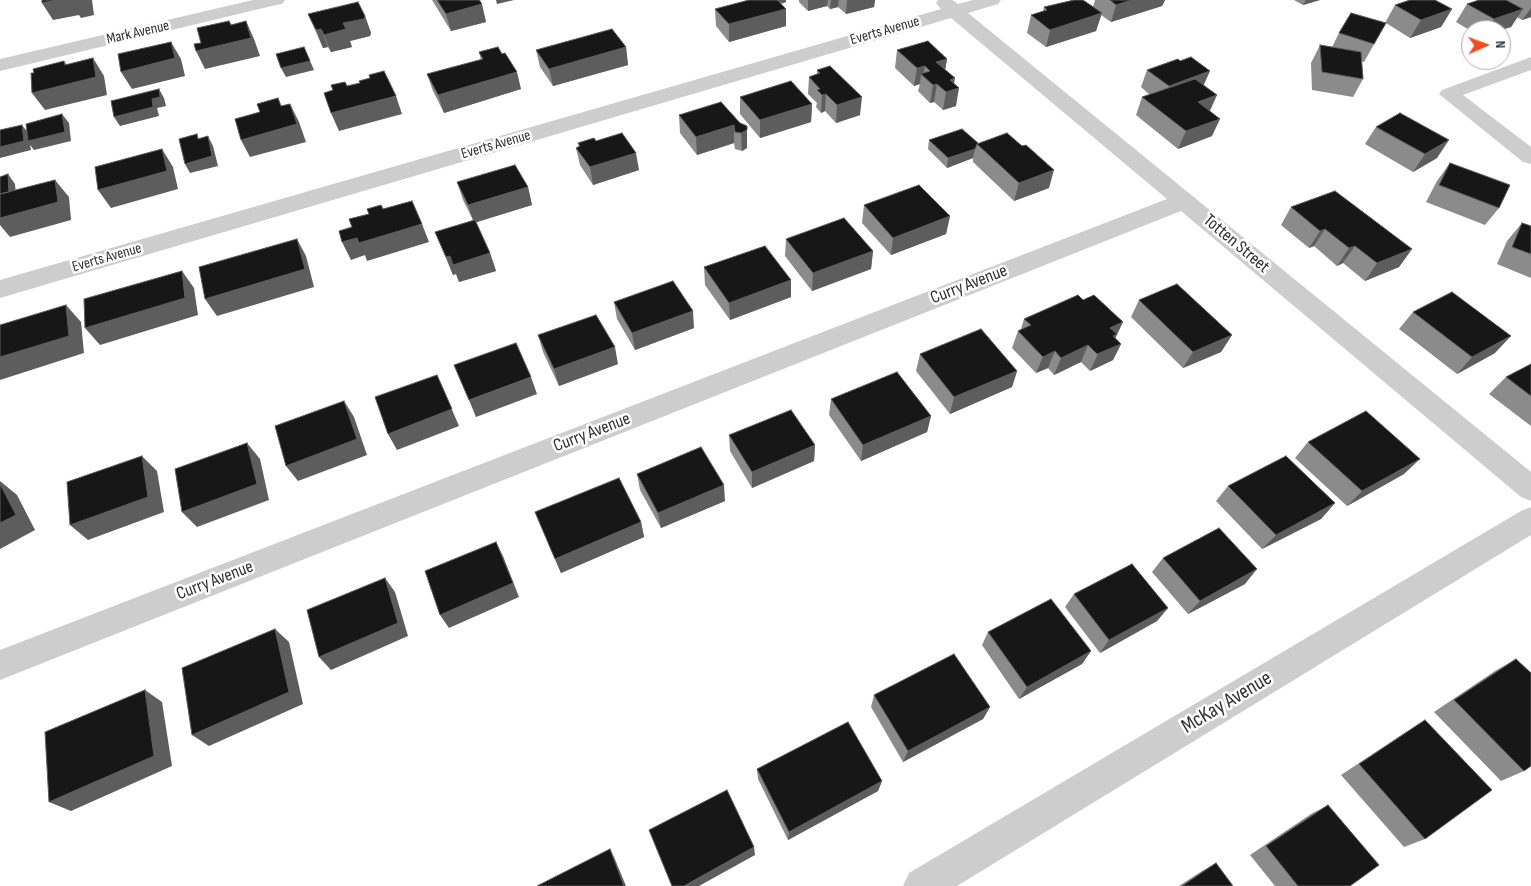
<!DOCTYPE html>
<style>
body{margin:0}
#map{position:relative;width:1531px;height:886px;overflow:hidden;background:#fff;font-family:"Sofia Sans Condensed",sans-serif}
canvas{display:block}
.north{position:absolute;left:1461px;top:20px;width:50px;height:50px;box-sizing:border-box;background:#fff;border:1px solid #acacac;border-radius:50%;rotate:88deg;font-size:14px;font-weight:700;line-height:20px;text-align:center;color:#303030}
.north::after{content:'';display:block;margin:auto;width:18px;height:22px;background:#f74a22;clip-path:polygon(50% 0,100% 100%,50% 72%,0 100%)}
</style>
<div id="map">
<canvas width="1531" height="886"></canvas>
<div class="north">N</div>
</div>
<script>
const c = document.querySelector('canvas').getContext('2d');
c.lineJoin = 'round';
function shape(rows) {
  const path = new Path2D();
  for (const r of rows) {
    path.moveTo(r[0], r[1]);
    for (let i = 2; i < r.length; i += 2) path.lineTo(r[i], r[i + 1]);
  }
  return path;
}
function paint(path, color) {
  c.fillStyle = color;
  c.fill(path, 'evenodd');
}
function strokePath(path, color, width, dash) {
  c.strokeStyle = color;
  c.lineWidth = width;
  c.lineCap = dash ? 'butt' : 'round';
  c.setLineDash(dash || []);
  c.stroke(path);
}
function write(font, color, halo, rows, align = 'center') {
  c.font = font + ' "Sofia Sans Condensed",sans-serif';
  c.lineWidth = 5;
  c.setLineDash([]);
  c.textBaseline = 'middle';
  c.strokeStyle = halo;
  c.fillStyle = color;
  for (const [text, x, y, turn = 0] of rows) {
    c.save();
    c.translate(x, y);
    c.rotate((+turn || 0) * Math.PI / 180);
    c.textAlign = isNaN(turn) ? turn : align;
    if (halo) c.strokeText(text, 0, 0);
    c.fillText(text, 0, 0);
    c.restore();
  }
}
paint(shape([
 [253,0,285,0,282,4,276,5,0,71,0,59,253,0],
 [938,0,952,0,958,4,973,0,1001,0,998,4,968,13,1531,472,1531,501,1521,497,1181,211,0,680,0,650,1167,199,951,18,0,298,0,280,941,9,936,3,938,0],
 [1531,57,1531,70,1463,95,1531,147,1531,164,1523,162,1439,94,1442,90,1531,57],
 [1531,507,1531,535,957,886,903,886,909,873,1521,511,1531,507]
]), '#cdcdcd');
paint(shape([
 [432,0,480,0,486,22,451,31],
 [749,0,786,0,786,2,781,4,786,26,729,42,716,26,715,9],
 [799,0,875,0,874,7,846,14,838,7,830,9,827,6,808,11,799,2],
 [1095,0,1165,0,1162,6,1111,22,1101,15,1096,31,1046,47,1027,33,1031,15,1043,11,1044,7,1093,7],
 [1294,0,1320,0,1303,5],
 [1479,0,1531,0,1531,17,1522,20,1517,17,1511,27,1501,30,1471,31,1456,22,1467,4],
 [1395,5,1452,9,1441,27,1410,38,1386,23,1364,62,1361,61,1363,79,1353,97,1312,90,1311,63,1320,45,1332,47,1339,33,1385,23],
 [308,14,365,16,371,33,370,36,350,41,352,47,331,52,328,47,323,48],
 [626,47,628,65,553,86,540,67,536,50],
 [897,50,947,59,945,70,954,83,956,106,943,110,934,102,930,103,918,91,920,84,914,86,895,68],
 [479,52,502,54,521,89,444,113,433,91,427,74,481,60],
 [817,70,860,115,836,123,825,111,821,113,816,107,817,103,808,94,809,77,817,74],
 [1147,70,1204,85,1210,111,1212,136,1178,149,1136,115,1142,97,1150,95,1141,87],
 [740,97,812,104,811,122,760,138,740,114],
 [679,115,740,123,747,126,747,148,742,151,735,149,734,143,697,155,680,133],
 [1376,127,1437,158,1413,172,1365,144],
 [929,140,1022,146,1049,188,1014,201,973,162,973,158,947,168,928,149],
 [596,141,639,170,593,185,580,165,576,148,579,147,578,143],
 [1450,163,1499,208,1485,225,1426,202,1437,181],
 [457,182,528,187,532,205,476,222,490,253,496,271,459,282,456,274,453,275,435,232,473,220,463,200],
 [864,205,950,216,946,234,891,255,862,223],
 [1291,207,1412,249,1399,267,1365,281,1343,263,1337,266,1314,246,1309,248,1281,225],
 [1522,223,1531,226,1531,278,1497,264,1507,241],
 [786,239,873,251,871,269,812,291,785,256],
 [704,267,791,297,730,320,705,285],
 [1139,300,1232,335,1221,352,1183,368,1131,317],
 [614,302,694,328,635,350,617,319],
 [1413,312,1495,353,1457,374,1399,329],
 [1024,319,1115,338,1121,344,1113,360,1090,371,1081,362,1054,375,1048,368,1036,373,1012,348,1018,331,1021,329],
 [538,335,618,364,559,386,543,352],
 [920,354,1017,371,1012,387,950,414,916,371],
 [1531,364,1531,426,1489,394,1506,377],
 [831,399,931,416,927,432,861,461,829,415],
 [729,435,815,445,814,461,752,488,730,451],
 [1308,442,1404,474,1347,506,1295,458],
 [637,474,725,501,661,528,640,490],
 [1228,486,1335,503,1321,519,1262,549,1216,501],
 [535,512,641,522,644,537,561,573],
 [1163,558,1245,584,1188,614,1152,572],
 [1074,594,1168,608,1157,621,1100,653,1065,607],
 [988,632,1091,651,1082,664,1019,699,982,645],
 [1516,659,1524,771,1501,781,1434,712,1495,671],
 [874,695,990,707,983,719,903,762,871,707],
 [1425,720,1425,839,1404,847,1341,775,1406,732],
 [757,769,882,781,878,791,788,840,758,779],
 [1328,805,1350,886,1275,886,1250,855,1311,814],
 [1216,863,1233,886,1179,886,1202,871]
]), '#8b8b8b');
paint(shape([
 [56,0,92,0,94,15,81,18,79,15,53,20,42,3],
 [475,0,480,0,481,5,482,4,486,22,451,31,446,14],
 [496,0,514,0,497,4],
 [768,0,786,0,786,2,768,7],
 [808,0,828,0,827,6,808,11],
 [831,0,839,0,838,7,830,9],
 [847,0,875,0,874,7,846,14],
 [1132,0,1165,0,1162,6,1111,22,1116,5],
 [1306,0,1320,0,1303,5],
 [1531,8,1531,17,1522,20],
 [786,9,786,26,729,42,729,24],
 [1452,9,1441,27,1410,38,1421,20],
 [1523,9,1511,27,1501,30,1487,30,1494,19],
 [1102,13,1096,31,1046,47,1050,30],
 [365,16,371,33,370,36,350,41,352,47,331,52,324,35,343,23],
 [229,21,238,38,246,21,254,39,260,56,205,69,196,51,231,25],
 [321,29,328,47,323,48,316,30],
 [171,42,181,59,185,76,132,89,121,72],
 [304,47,314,70,286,77,281,68],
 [626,47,628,65,553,86,549,69],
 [93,58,104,76,107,95,45,110,32,93,65,65,64,61,76,79],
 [947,59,944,76,936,62],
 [925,66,923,76,921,74,920,84,914,86,917,68],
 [1210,71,1202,89,1162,103,1169,86],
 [517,72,521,89,444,113,438,95],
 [955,78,953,90,959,88,956,106,943,110,946,92,950,80],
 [937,84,934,102,930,103,933,85],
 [159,89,164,98,166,106,157,108,159,116,120,126,114,117,152,99],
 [826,94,825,111,821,113,822,95],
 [1217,95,1209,113,1198,102],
 [396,96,402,114,339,131,331,113],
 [862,97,860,115,836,123,837,105],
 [290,104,299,122,306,142,250,157,241,140],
 [812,104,811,122,760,138,760,120],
 [62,114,69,123,71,141,34,150,30,145,31,150,0,158,0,147,22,125,29,134],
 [1220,119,1212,136,1178,149,1186,131],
 [734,125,734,143,697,155,696,137],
 [747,126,747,148,742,151,741,133],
 [208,136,213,146,218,166,190,173,185,164],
 [1449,140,1437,158,1413,172,1425,154],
 [162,149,173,167,178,189,111,208,98,190],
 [975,149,973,158,947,168,948,158],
 [636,153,639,170,593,185,590,167],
 [1054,170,1049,188,1014,201,1019,183],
 [8,174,15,184,17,206,9,197],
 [55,180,69,197,71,220,10,237,0,225,0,218],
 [528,187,532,205,474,223,468,205],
 [950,216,946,234,891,255,893,238],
 [422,224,429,242,367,261,365,255,351,260,342,242,357,238],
 [1325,229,1314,246,1309,248,1320,231],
 [297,239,306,256,314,287,217,316,205,299],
 [1355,246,1343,263,1337,266,1349,248],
 [1412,249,1399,267,1365,281,1377,263],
 [873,251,871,269,812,291,813,273],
 [490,253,496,271,459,282,453,265],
 [450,256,456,274,453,275,446,257],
 [182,271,194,288,198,315,100,345,85,328],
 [791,280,791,297,730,320,729,303],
 [66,305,81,322,84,353,0,380,0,357],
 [693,311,694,328,635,350,632,333],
 [1123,322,1115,339,1121,344,1113,360,1090,371,1110,328],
 [1232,335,1221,352,1183,368,1193,352],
 [1511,336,1495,353,1457,374,1472,357],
 [1088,345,1081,362,1054,375,1061,358],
 [615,347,618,364,559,386,554,369],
 [1055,351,1048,368,1036,373,1043,357],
 [1017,371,1012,387,950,414,954,397],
 [437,375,459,426,397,450,388,434],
 [531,377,537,394,476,417,469,400],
 [344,401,354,417,367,455,298,481,286,466],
 [931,416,927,432,861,461,863,445],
 [247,443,260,459,269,500,197,527,182,512],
 [815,445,814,461,752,488,752,472],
 [142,456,157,471,164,512,88,540,70,525],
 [1420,459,1404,474,1347,506,1362,491],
 [0,481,17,495,35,530,0,549],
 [724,485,725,501,661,528,658,513],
 [1335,503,1321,519,1262,549,1276,535],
 [641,522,644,537,561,573,555,559],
 [496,542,503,556,519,597,449,628,440,615],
 [1257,569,1245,584,1188,614,1200,601],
 [385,578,395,592,408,636,331,670,319,657],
 [1168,608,1157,621,1100,653,1109,640],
 [275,629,289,642,303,704,209,746,192,735],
 [1091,651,1082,664,1019,699,1027,687],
 [145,690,162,702,172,766,71,811,49,802],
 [990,707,983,719,903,762,908,751],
 [882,781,878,791,788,840,789,832],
 [754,847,755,855,699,886,684,886],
 [610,849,614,857,626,886,624,886]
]), '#5d5d5d');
const building = shape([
 [42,0,56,0,42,3,42,0],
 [437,0,479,0,482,4,446,14,437,0],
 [749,0,777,0,786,9,729,24,715,9,749,0],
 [1074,0,1083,0,1102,13,1050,30,1031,15,1047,10,1044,7,1074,0],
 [1110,0,1132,0,1116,5,1110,0],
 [1410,0,1435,0,1452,9,1421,20,1395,5,1410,0],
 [1479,0,1506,0,1523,9,1494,19,1467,4,1479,0],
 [358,2,365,16,364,19,343,23,346,29,324,35,321,29,316,30,308,14,358,2],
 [1351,13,1386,23,1374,44,1339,33,1351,13],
 [229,21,231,25,246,21,251,38,196,51,194,44,201,43,197,28,229,21],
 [612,29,626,47,549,69,536,50,612,29],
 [928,41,947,59,936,62,955,78,950,80,959,88,946,92,937,84,933,85,921,74,930,71,925,66,917,68,897,50,928,41],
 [171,42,175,58,121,72,118,54,171,42],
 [1320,45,1361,52,1363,79,1322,72,1320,45],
 [304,47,310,61,281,68,276,54,304,47],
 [498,47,502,54,505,53,517,72,438,95,427,74,483,59,479,52,498,47],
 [1191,57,1210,71,1169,86,1147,70,1178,59,1180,61,1191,57],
 [93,58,96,77,32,93,31,73,34,73,33,69,64,61,65,65,93,58],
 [830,66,862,97,837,105,826,94,822,95,817,90,820,89,809,77,820,73,817,70,830,66],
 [384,71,396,96,331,113,324,93,333,90,331,85,345,82,347,86,360,83,359,81,370,78,369,75,384,71],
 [1195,79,1217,95,1198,102,1220,119,1186,131,1142,97,1195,79],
 [791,81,812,104,760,120,740,97,791,81],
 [159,89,160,97,152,99,153,107,114,117,111,101,159,89],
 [278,98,281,106,290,104,297,124,241,140,235,119,260,112,257,104,278,98],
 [721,102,740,123,747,126,747,130,741,133,735,132,734,125,696,137,679,115,721,102],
 [1400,113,1449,140,1425,154,1376,127,1400,113],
 [62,114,65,132,28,141,26,124,62,114],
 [22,125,24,141,0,147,0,130,22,125],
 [962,129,978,143,977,144,975,149,948,158,929,140,962,129],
 [622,133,636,153,590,167,576,148,580,146,578,143,594,138,596,141,622,133],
 [1007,133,1022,146,1026,145,1054,170,1019,183,977,144,1007,133],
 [197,134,198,139,208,136,212,156,185,164,179,139,197,134],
 [162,149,167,171,98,190,95,167,162,149],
 [1450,163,1510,185,1499,208,1439,185,1450,163],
 [515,165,528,187,468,205,457,182,515,165],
 [8,174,9,192,0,194,0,177,8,174],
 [55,180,58,202,0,218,0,194,55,180],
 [919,185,950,216,893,238,864,205,919,185],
 [1335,191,1412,249,1377,263,1355,246,1349,248,1325,229,1320,231,1291,207,1335,191],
 [412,201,422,224,359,243,357,238,342,242,339,231,352,227,349,219,369,214,367,209,381,205,383,209,412,201],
 [844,218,873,251,813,273,786,239,844,218],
 [475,220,490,253,453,265,450,256,446,257,435,232,475,220],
 [1522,223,1531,226,1531,254,1512,247,1522,223],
 [297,239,305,269,205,299,199,267,297,239],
 [765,246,791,280,729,303,704,267,765,246],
 [182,271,185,298,85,328,84,299,182,271],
 [673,281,693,311,632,333,614,302,673,281],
 [1177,284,1232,335,1193,352,1139,300,1177,284],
 [1452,292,1511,336,1472,357,1413,312,1452,292],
 [1078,295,1083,300,1094,295,1123,322,1110,328,1117,334,1113,336,1121,344,1097,354,1088,345,1061,358,1055,351,1043,357,1018,331,1031,325,1024,319,1078,295],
 [66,305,69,336,0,357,0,325,66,305],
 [596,315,615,347,554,369,538,335,596,315],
 [981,329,1017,371,954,397,920,354,981,329],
 [516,343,531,377,469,400,454,365,516,343],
 [1531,364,1531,396,1506,377,1531,364],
 [897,372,931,416,863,445,831,399,897,372],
 [437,375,452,409,388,434,375,397,437,375],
 [344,401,357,439,286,466,275,426,344,401],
 [791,410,815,445,752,472,729,435,791,410],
 [1366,411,1420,459,1362,491,1308,442,1366,411],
 [247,443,257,484,182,512,175,469,247,443],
 [701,447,724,485,658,513,637,474,701,447],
 [142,456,148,497,70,525,67,482,142,456],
 [1286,456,1335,503,1276,535,1228,486,1286,456],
 [619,478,641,522,555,559,535,512,619,478],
 [0,484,16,515,0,523,0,484],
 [1219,528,1257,569,1200,601,1163,558,1219,528],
 [496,542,513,583,440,615,425,571,496,542],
 [1132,564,1168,608,1109,640,1074,594,1132,564],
 [385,578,398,623,319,657,307,610,385,578],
 [1051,599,1091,651,1027,687,988,632,1051,599],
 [275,629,289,692,192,735,182,668,275,629],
 [954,654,990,707,908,751,874,695,954,654],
 [1516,659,1531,673,1531,766,1524,771,1454,700,1516,659],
 [145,690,154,756,49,802,45,732,145,690],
 [1425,720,1492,790,1425,839,1359,764,1425,720],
 [848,722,882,781,789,832,757,769,848,722],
 [727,790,754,847,684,886,672,886,649,830,727,790],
 [1328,805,1379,865,1350,886,1298,886,1266,846,1328,805],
 [610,849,624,886,537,886,610,849],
 [1216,863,1233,886,1182,886,1216,863]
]);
paint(building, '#171717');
strokePath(building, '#5d5d5d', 1);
write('15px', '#303030', '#fff', [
 ["Everts Avenue",885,31,-16],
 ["Mark Avenue",138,33,-13],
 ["Everts Avenue",496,145,-16],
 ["Everts Avenue",107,258,-16]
]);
write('18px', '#303030', '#fff', [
 ["Totten Street",1236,244,40],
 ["Curry Avenue",969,285,-21],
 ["Curry Avenue",592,433,-21],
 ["Curry Avenue",215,581,-21]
]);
write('21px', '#303030', '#fff', [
 ["McKay Avenue",1227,703,-31]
]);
</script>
